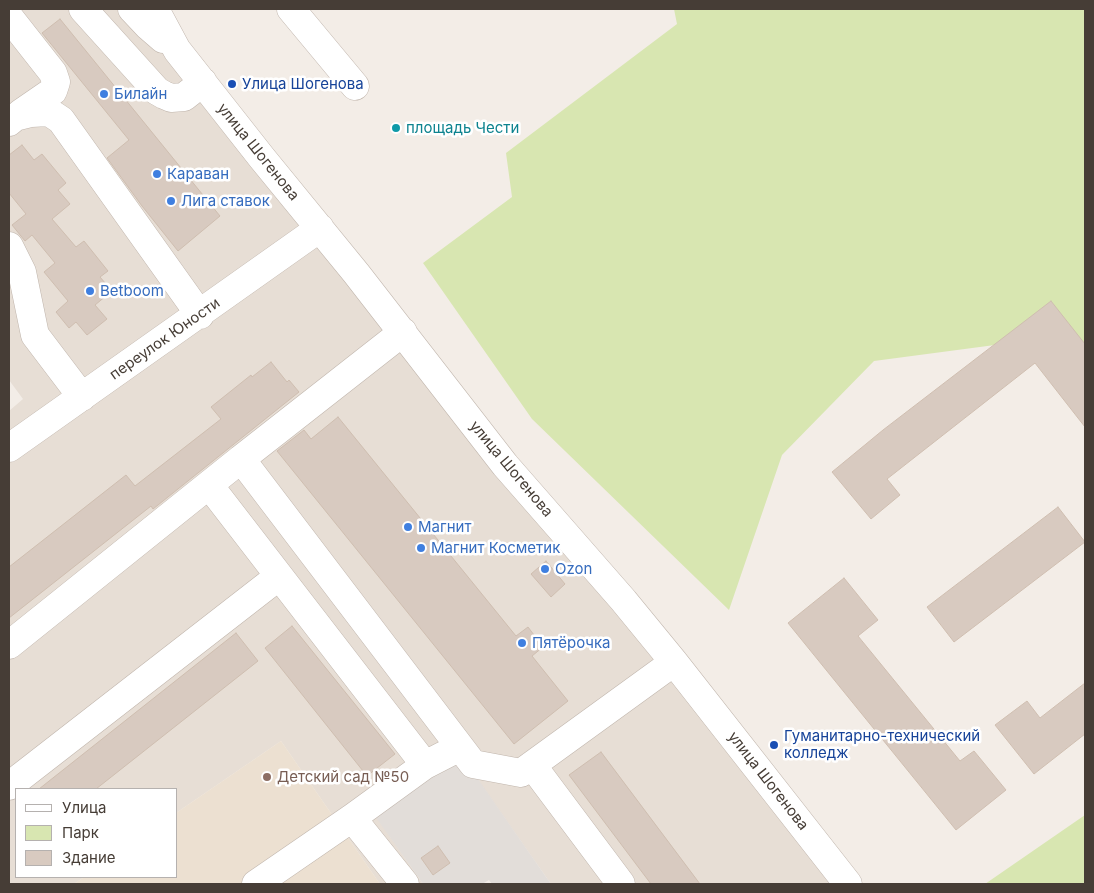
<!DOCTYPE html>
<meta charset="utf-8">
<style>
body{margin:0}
#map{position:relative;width:1094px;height:893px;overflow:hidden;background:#f3ede7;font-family:Inter,sans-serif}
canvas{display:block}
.frame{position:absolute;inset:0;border:10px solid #463d36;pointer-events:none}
.legend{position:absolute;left:15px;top:788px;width:162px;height:90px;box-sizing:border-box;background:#fff;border:1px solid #b5b1af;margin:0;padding:6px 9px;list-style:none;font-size:15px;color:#463d36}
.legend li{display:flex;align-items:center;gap:10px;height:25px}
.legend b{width:25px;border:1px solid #b5b1af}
</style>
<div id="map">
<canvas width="1094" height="893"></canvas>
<div class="frame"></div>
<ul class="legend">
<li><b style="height:6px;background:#fff"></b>Улица</li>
<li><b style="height:14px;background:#d8e6b1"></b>Парк</li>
<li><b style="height:14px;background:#d8cac0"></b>Здание</li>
</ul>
</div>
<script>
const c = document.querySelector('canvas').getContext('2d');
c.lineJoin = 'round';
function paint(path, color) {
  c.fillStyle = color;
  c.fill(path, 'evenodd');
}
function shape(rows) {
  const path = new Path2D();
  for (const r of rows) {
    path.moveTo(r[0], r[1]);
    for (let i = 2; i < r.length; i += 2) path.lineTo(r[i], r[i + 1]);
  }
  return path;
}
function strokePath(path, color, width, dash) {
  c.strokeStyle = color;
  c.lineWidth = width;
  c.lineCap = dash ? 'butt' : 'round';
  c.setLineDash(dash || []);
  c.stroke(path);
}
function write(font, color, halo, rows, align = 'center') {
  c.font = font + ' Inter,sans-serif';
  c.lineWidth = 5;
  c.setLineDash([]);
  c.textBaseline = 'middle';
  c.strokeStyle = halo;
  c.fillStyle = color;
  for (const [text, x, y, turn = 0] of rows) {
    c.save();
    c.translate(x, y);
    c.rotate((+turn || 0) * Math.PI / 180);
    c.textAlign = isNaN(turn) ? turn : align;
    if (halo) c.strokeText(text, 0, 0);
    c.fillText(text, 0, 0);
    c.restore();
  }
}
paint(shape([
 [9,9,132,9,848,884,551,884,461,756,376,816,423,884,380,884,281,741,176,813,176,789,16,789,16,877,84,877,74,884,9,884,9,411,23,399,9,380]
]), '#e7ded5');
paint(shape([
 [462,756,551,884,492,884,489,880,482,884,423,884,375,816]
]), '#e2ddd9');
paint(shape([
 [281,741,380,884,74,884,84,877,176,877,176,813]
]), '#ece0d1');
paint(shape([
 [674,9,1085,9,1085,382,1010,343,874,361,782,455,729,610,532,419,423,263,512,197,506,153,677,24],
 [1085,815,1085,884,985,884]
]), '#d8e6b1');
const building = shape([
 [60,19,220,216,178,251,142,206,107,158,129,140,42,33,60,19],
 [22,145,34,160,42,154,66,183,58,190,70,204,52,219,76,247,84,241,108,271,100,277,112,291,95,305,107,319,87,335,76,322,69,328,56,312,68,301,44,272,55,263,32,235,25,241,12,225,26,214,9,193,9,155,22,145],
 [1051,301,1085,344,1085,427,1035,363,887,479,900,495,871,519,832,472,883,430,1051,301],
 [271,362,287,382,289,380,299,392,153,509,151,506,9,618,9,567,126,475,135,486,221,419,211,407,251,375,252,377,271,362],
 [338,417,516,636,528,627,543,647,532,656,568,701,514,744,277,451,304,430,311,439,338,417],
 [1058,507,1085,542,954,642,927,607,1058,507],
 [546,561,565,584,551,597,531,574,546,561],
 [844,578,878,620,858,636,960,761,974,751,1006,790,956,830,788,623,844,578],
 [292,626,395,754,367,776,265,648,292,626],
 [236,633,258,661,96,789,39,789,236,633],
 [1085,683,1085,734,1034,774,995,725,1027,701,1040,718,1085,683],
 [601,752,700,884,651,884,569,775,601,752],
 [438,846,450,863,433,875,421,858,438,846]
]);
paint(building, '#d8cac0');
strokePath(building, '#cfbeb0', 1);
const minor = shape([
 [83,9,157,91,164,95,171,98,184,97,203,82],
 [132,9,148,26,163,39],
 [155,9,177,50,262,158,356,273,505,465,624,601,674,662,848,884],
 [291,9,355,86],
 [9,17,53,73,56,82,53,91,21,113],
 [9,122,15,117,31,113,49,112,61,120,200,315],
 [9,246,22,272,35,335,82,397],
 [403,332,241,459,473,764,521,773,674,662],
 [9,448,320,228],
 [209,485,425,765,460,747],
 [9,645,241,459],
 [532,765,621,884],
 [9,786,278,577],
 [352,818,405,884],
 [256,884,352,818,425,765]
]);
strokePath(minor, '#c1b6ad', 29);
strokePath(minor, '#fff', 28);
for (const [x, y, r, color] of [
 [232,84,5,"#1a4fb4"],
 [104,94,5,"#3f7fe0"],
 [396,128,5,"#0f9aa8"],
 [157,174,5,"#3f7fe0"],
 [171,201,5,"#3f7fe0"],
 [90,291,5,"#3f7fe0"],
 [408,527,5,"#3f7fe0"],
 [421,548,5,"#3f7fe0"],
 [545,569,5,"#3f7fe0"],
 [522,643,5,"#3f7fe0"],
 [774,745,5,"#1a4fb4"],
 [267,777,5,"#8d6e63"]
]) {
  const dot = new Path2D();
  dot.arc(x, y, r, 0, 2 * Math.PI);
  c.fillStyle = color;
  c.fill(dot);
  strokePath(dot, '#fff', 2);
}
write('15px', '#164399', '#fff', [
 ["Улица Шогенова",242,84],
 ["Гуманитарно-технический",784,736],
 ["колледж",784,753]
], 'left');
write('15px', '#366cbe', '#fff', [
 ["Билайн",114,94],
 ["Караван",167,174],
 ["Лига ставок",181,201],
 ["Betboom",100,291],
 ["Магнит",418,527],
 ["Магнит Косметик",431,548],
 ["Ozon",555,569],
 ["Пятёрочка",532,643]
], 'left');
write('15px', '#0d838f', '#fff', [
 ["площадь Чести",406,128]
], 'left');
write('15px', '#463d36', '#fff', [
 ["улица Шогенова",258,152,51],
 ["переулок Юности",165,339,-35],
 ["улица Шогенова",511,469,50],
 ["улица Шогенова",768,781,52]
]);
write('15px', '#785e54', '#fff', [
 ["Детский сад №50",277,777]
], 'left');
</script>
